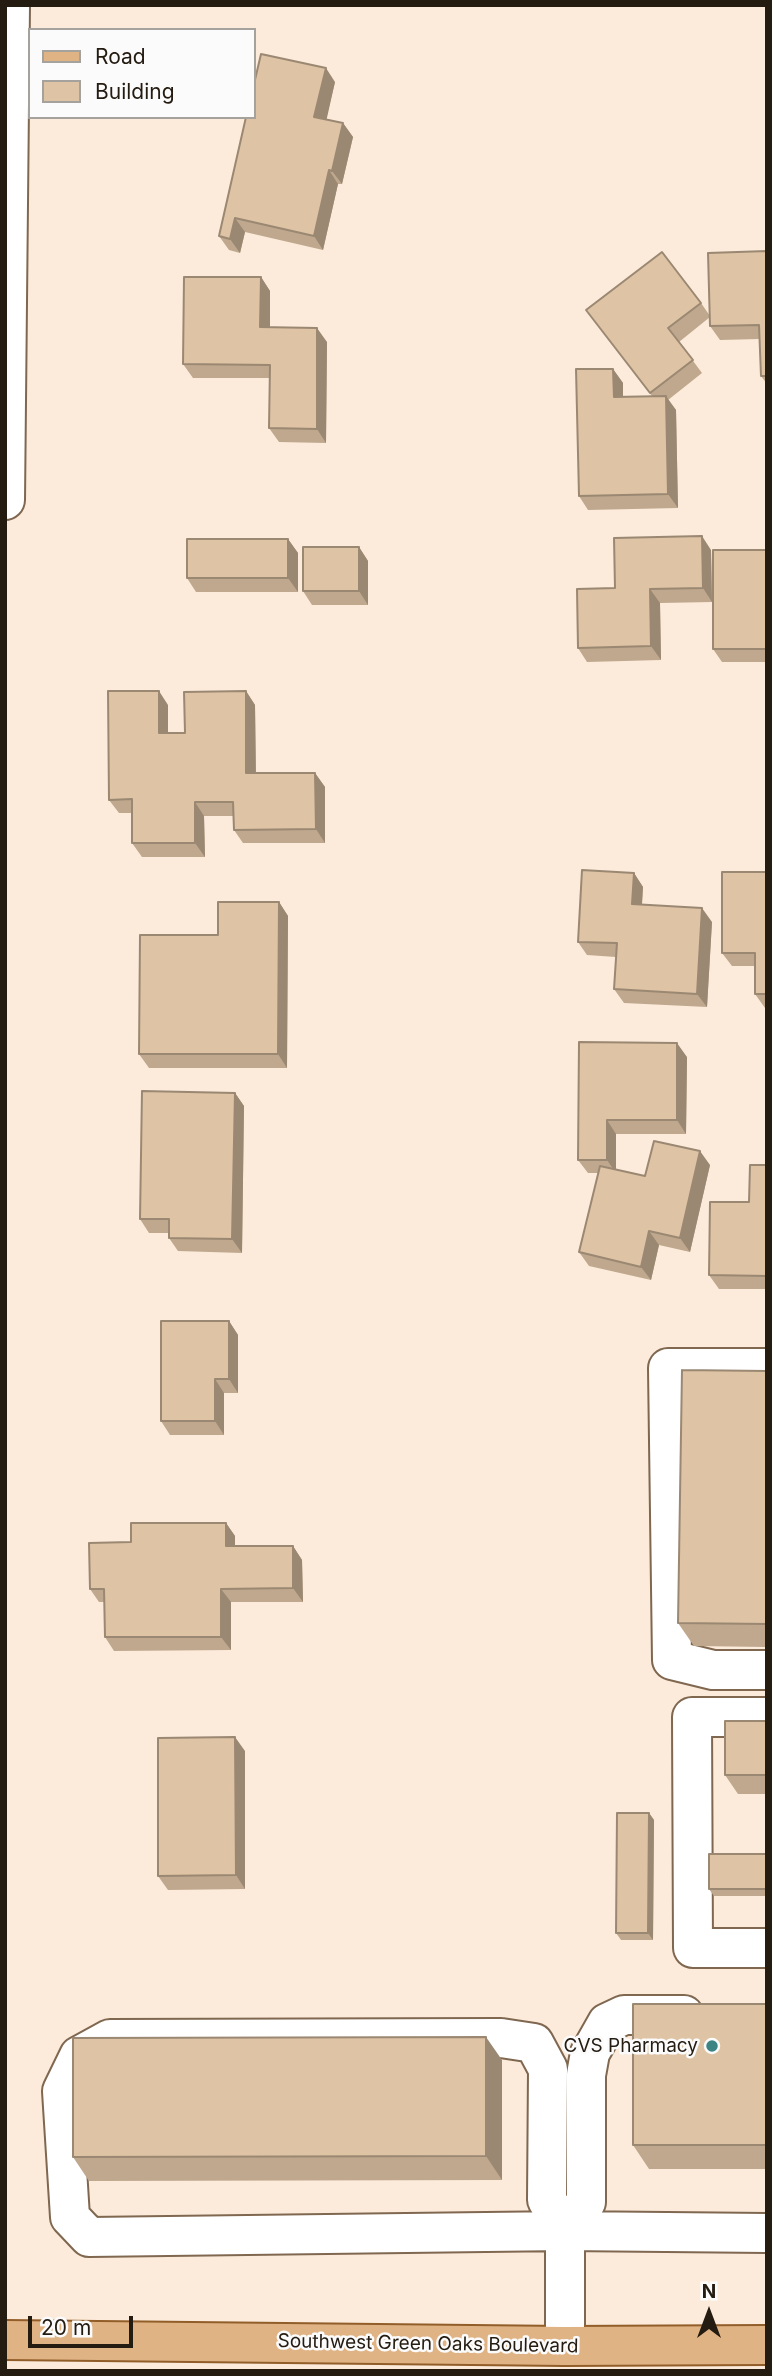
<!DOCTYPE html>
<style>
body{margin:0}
#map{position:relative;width:772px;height:2376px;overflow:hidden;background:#fcebdb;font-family:Inter,sans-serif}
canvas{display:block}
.frame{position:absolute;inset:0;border:7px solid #241b11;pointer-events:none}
.legend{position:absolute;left:28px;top:28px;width:228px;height:91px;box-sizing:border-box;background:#fbfbfb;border:2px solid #a5a19d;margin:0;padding:9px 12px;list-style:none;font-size:21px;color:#241b11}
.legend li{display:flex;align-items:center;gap:14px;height:35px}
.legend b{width:35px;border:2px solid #a5a19d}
.north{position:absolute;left:674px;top:2278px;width:70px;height:70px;-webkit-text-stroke:5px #fbfbfb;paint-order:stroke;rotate:0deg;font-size:19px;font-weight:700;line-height:28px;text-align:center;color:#241b11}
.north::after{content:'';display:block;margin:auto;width:24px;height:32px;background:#241b11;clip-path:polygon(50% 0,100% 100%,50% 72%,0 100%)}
.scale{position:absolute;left:28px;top:2316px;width:105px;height:32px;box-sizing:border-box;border:4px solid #241b11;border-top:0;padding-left:9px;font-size:21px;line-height:24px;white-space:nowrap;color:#241b11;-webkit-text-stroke:5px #fbfbfb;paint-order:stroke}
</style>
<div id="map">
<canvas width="772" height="2376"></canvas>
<div class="frame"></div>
<ul class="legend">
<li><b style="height:9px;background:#e0b385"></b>Road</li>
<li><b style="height:19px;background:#dec3a4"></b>Building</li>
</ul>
<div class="north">N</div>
<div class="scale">20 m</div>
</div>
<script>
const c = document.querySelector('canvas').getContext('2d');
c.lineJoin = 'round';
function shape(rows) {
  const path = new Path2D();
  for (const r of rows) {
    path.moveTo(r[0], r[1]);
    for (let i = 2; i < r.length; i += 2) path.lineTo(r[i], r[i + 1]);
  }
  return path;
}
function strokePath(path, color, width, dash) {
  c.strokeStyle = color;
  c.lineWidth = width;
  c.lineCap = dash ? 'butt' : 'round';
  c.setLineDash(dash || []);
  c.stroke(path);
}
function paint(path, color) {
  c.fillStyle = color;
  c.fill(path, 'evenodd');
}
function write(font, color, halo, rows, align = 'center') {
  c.font = font + ' Inter,sans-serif';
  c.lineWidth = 5;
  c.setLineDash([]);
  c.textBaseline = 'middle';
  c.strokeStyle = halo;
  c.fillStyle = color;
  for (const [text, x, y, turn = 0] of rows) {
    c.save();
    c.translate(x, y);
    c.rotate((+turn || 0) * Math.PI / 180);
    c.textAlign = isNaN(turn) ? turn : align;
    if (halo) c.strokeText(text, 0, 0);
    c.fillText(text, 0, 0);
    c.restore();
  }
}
const minor = shape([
 [5,500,10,5],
 [767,1368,668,1368,672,1660,713,1670,767,1670],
 [767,1717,692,1717,693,1948,767,1948],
 [501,2038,534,2043,548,2069,547,2200,565,2231,89,2237,70,2217,62,2091,79,2056,110,2039,501,2038],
 [565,2231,586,2202,586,2075,590,2053,607,2023,624,2015,684,2015],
 [565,2346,565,2231,767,2233]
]);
const major = shape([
 [5,2340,565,2346,767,2345]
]);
strokePath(minor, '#7f6750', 42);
strokePath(major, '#915d28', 42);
strokePath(minor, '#fff', 38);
strokePath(major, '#e0b385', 38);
paint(shape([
 [335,82,326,119,343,123,353,137,342,184,338,184,323,250,245,232,240,253,229,250,219,236],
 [767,251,767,384,761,376,759,339,720,340,710,326,710,317,679,342,702,373,668,400,676,410,678,508,588,510,579,496,613,369,623,383,623,397,652,396,586,310,701,303,710,316],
 [261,277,270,291,270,327,327,342,326,443,279,442,269,428,270,378,193,378,183,364],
 [288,539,298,553,298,592,196,592,187,578],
 [359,547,368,561,368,605,312,605,303,591],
 [711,550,712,602,660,603,661,660,587,662,578,648,615,588],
 [767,550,767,662,722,662,713,649],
 [246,691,255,705,256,773,315,773,325,787,325,843,243,843,234,830,233,816,204,816,205,857,142,857,132,843,132,813,119,813,109,800,168,705,168,733,185,733],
 [767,872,767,1008,765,1008,755,994,755,966,732,966,722,953],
 [634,873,643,887,642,905,712,922,707,1007,624,1003,614,989,616,957,587,955,578,942],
 [279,902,288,916,287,1068,149,1068,139,1054,218,935],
 [579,1042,687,1057,686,1134,616,1134,616,1170,645,1176,710,1165,690,1252,659,1245,651,1280,589,1266,579,1252,598,1173,588,1173,578,1160],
 [235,1093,244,1106,242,1253,178,1251,169,1238,169,1233,149,1233,140,1219],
 [767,1165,767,1289,719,1289,709,1275,749,1202],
 [229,1321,238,1335,238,1393,224,1393,224,1435,170,1435,161,1421],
 [767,1371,767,1647,694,1646,678,1623],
 [226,1523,235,1536,235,1546,293,1546,302,1560,303,1602,231,1602,231,1650,114,1651,105,1637,104,1602,99,1602,90,1589,131,1542],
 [767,1721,767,1794,738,1794,725,1775],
 [245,1751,245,1889,168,1890,158,1876],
 [649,1813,654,1820,653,1940,621,1940,616,1933],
 [767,1854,767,1896,714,1896,709,1889],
 [767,2004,767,2169,649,2169,633,2145],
 [502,2060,502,2180,89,2181,73,2157]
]), '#bfa88d');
paint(shape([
 [326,68,335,82,324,131,314,117],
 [343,123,353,137,342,184,332,171],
 [329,170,338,184,323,250,314,236],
 [235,218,245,232,240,253,230,239],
 [261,277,270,291,270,341,260,327],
 [317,328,327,342,326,443,317,429],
 [613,369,623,383,623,411,614,397],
 [666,396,676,410,678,508,668,494],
 [702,536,711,550,712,602,703,588],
 [288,539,298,553,298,592,288,578],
 [359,547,368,561,368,605,359,591],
 [650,589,660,603,661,660,651,646],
 [159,691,168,705,168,747,159,733],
 [246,691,255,705,256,787,246,773],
 [315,773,325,787,325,843,316,829],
 [195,802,204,816,205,857,195,843],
 [634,873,643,887,641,918,632,904],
 [279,902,288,916,287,1068,278,1054],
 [702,908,712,922,707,1007,697,994],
 [677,1043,687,1057,686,1134,677,1120],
 [235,1093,244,1106,242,1253,232,1239],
 [607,1120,616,1134,616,1173,607,1160],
 [700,1151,710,1165,690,1252,680,1238],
 [649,1231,659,1245,651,1280,641,1267],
 [229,1321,238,1335,238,1393,229,1379],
 [215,1379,224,1393,224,1435,215,1421],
 [226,1523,235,1536,235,1560,226,1546],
 [293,1546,302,1560,303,1602,293,1588],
 [221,1589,231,1602,231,1650,221,1637],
 [235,1737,245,1751,245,1889,236,1875],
 [649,1813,654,1820,653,1940,648,1933],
 [486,2037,502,2060,502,2180,486,2156]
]), '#9b8873');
const building = shape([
 [261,54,326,68,314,117,343,123,332,171,329,170,314,236,235,218,230,239,219,236,246,117,254,117,254,84,261,54],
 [767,251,767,376,761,376,759,325,710,326,708,253,767,251],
 [662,252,701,303,668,328,693,360,650,393,586,310,662,252],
 [184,277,261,277,260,327,317,328,317,429,269,428,270,365,183,364,184,277],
 [576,369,613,369,614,397,666,396,668,494,579,496,576,369],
 [702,536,703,588,650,589,651,646,578,648,577,589,615,588,614,538,702,536],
 [187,539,288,539,288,578,187,578,187,539],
 [303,547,359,547,359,591,303,591,303,547],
 [713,550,767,550,767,649,713,649,713,550],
 [108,691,159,691,159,733,185,733,184,692,246,691,246,773,315,773,316,829,234,830,233,802,195,802,195,843,132,843,132,799,109,800,108,691],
 [582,870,634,873,632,904,702,908,697,994,614,989,617,943,578,942,582,870],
 [722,872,767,872,767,994,755,994,755,953,722,953,722,872],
 [218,902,279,902,278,1054,139,1054,140,935,218,935,218,902],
 [579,1042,677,1043,677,1120,607,1120,607,1160,578,1160,579,1042],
 [142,1091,235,1093,232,1239,169,1238,169,1219,140,1219,142,1091],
 [654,1141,700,1151,680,1238,649,1231,641,1267,579,1252,600,1166,645,1176,654,1141],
 [750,1165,767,1165,767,1276,709,1275,710,1202,749,1202,750,1165],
 [161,1321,229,1321,229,1379,215,1379,215,1421,161,1421,161,1321],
 [682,1370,767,1371,767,1624,678,1623,682,1370],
 [131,1523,226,1523,226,1546,293,1546,293,1588,221,1589,221,1637,105,1637,104,1589,90,1589,89,1543,131,1542,131,1523],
 [725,1721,767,1721,767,1775,725,1775,725,1721],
 [235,1737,236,1875,158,1876,158,1738,235,1737],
 [617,1813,649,1813,648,1933,616,1933,617,1813],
 [709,1854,767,1854,767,1889,709,1889,709,1854],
 [633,2004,767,2004,767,2145,633,2145,633,2004],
 [486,2037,486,2156,73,2157,73,2038,486,2037]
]);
paint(building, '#dec3a4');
strokePath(building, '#9b8873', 2);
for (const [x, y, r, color] of [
 [712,2046,7,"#3d8584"]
]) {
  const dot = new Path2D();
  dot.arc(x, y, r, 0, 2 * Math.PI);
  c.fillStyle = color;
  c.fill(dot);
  strokePath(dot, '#fbfbfb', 2.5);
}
write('19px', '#241b11', '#fbfbfb', [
 ["CVS Pharmacy",698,2046]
], 'right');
write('19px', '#241b11', '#fbfbfb', [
 ["Southwest Green Oaks Boulevard",428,2344,1]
]);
</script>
